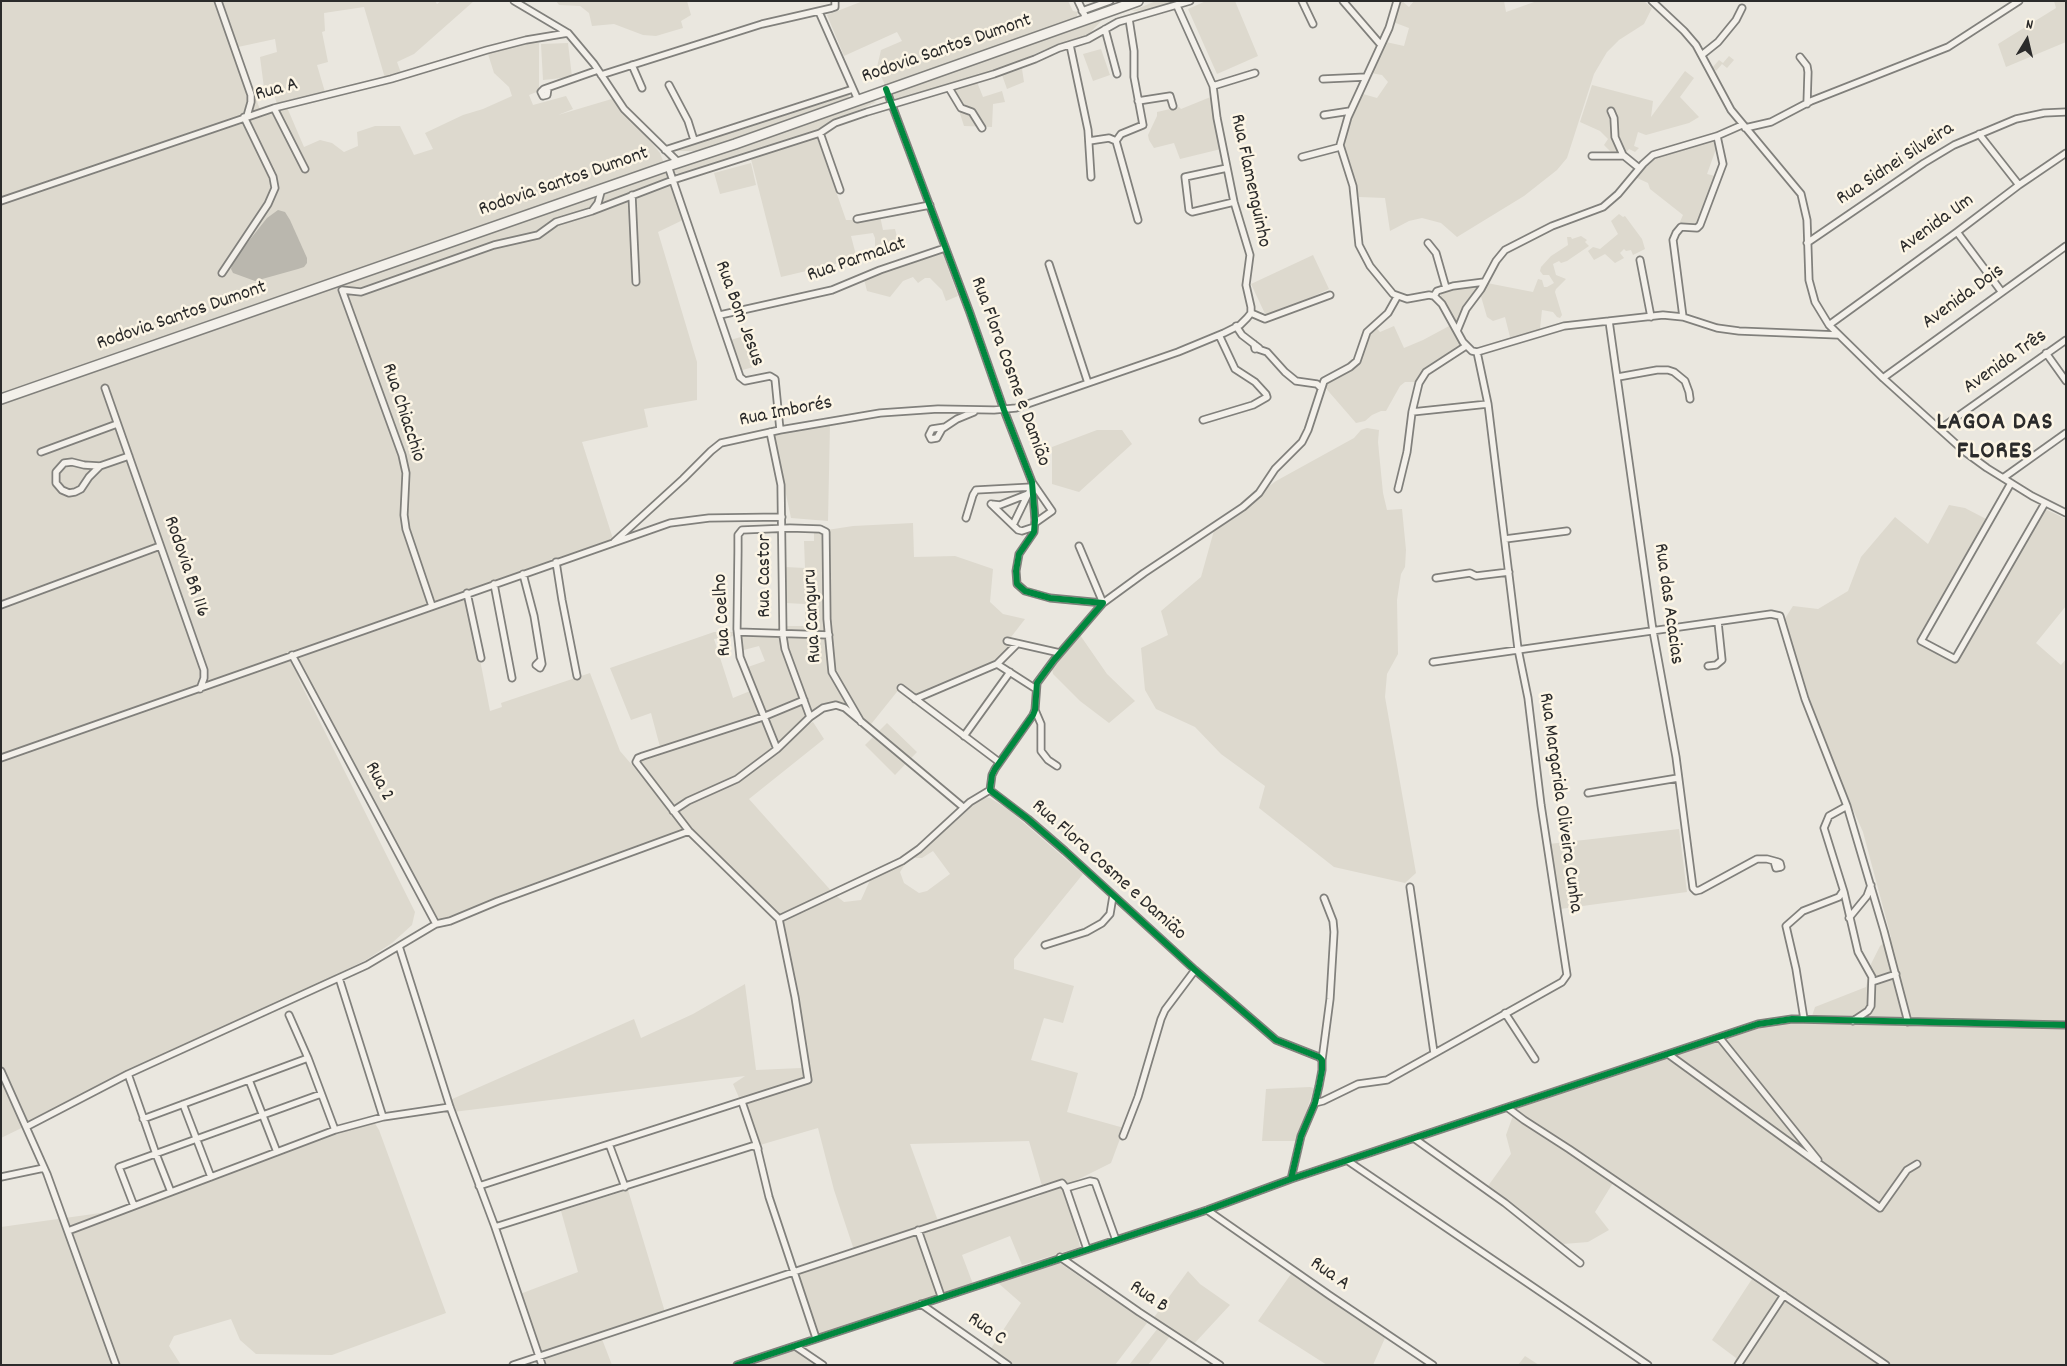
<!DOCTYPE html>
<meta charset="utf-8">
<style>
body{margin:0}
#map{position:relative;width:2067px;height:1366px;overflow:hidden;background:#eae7df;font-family:Dekko,sans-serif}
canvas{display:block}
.frame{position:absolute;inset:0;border:2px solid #2b2b2b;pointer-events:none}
.north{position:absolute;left:2002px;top:15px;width:50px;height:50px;-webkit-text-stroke:4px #fcf5e5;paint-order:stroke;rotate:9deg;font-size:14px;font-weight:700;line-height:20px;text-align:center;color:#2b2b2b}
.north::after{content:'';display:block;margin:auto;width:18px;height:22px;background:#2b2b2b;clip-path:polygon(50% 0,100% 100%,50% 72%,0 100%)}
</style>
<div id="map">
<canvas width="2067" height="1366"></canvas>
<div class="frame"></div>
<div class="north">N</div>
</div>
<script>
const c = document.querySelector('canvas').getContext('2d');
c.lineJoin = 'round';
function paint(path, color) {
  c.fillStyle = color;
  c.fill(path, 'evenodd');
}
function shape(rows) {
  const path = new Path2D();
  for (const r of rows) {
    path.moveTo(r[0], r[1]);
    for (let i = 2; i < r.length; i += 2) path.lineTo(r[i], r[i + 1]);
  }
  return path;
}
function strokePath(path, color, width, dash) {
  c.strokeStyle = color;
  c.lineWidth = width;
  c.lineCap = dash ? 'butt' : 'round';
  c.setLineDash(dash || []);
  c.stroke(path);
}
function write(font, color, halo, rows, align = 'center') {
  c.font = font + ' Dekko,sans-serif';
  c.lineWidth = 5;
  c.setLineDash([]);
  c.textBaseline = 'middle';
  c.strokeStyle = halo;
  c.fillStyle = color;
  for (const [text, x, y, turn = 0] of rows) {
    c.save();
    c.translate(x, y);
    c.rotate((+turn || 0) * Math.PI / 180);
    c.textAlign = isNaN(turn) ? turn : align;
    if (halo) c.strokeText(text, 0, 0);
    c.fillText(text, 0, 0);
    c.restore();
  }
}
paint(shape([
 [1,1,435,1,437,4,441,1,474,1,414,54,397,62,401,73,385,78,364,7,324,13,325,31,322,32,328,62,317,65,325,92,277,104,272,88,264,88,260,57,277,52,275,39,238,47,235,44,261,112,286,105,304,147,320,140,332,143,344,152,358,146,357,132,375,126,400,126,414,155,433,149,425,133,463,115,483,109,512,96,509,87,494,73,488,54,520,44,539,43,539,91,529,95,533,105,566,96,573,109,558,115,615,98,660,153,685,219,658,232,697,362,697,400,644,409,648,427,582,442,614,542,467,593,490,711,502,707,501,703,590,673,620,751,681,822,636,760,764,716,748,667,765,661,759,646,740,651,738,632,782,633,782,626,805,626,805,604,785,603,785,567,805,568,804,541,814,541,814,532,853,526,913,523,914,557,955,556,993,569,990,602,1003,614,1025,619,1008,641,1017,644,996,665,915,699,900,688,868,728,836,705,823,708,777,749,746,773,702,798,734,783,780,750,806,725,813,722,824,739,749,799,834,894,844,902,861,900,871,878,907,861,900,872,904,883,919,893,927,891,950,874,933,851,922,858,915,858,916,855,975,800,984,797,990,798,1008,809,1083,874,1014,959,1014,969,1074,986,1063,1023,1044,1018,1031,1060,1078,1073,1067,1112,1124,1128,1111,1163,1069,1184,1064,1181,1080,1247,1022,1265,1010,1236,962,1255,973,1284,817,1335,795,1274,1006,1205,1040,1196,1042,1186,1029,1141,910,1144,938,1221,854,1250,834,1190,818,1128,760,1145,733,1084,745,1076,453,1112,450,1100,634,1019,641,1038,693,1014,745,984,756,1070,801,1068,806,1059,782,921,689,831,586,865,537,887,535,883,447,920,436,917,296,674,415,912,412,925,392,943,366,960,1,1138],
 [556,1,687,1,691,15,681,21,683,28,656,36,643,35,614,24,592,26,589,13,580,6,559,5],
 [863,1,1068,1,1073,11,1078,12,1076,19,885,85,877,67,881,50,902,41,897,32,844,56,827,15],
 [1156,1,1178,1,1146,10,1132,11],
 [1206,1,1235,1,1258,56,1217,74,1188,9],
 [1399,1,1402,1,1409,7,1414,1,1504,1,1506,12,1537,1,1644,1,1652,8,1644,24,1619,40,1607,52,1594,74,1567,158,1557,170,1524,196,1457,237,1441,223,1422,218,1409,221,1390,231,1385,198,1359,197,1344,149,1345,134,1363,94,1377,98,1388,82,1382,75,1371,73,1386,42,1404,46,1409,28,1393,22],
 [2054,1,2066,1,2066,42,2006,67,1998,44,2056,8],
 [1102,20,1089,34,1080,39,1046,49,1012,64,901,100,891,100,889,94],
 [568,43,572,77,543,80,541,44],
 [1101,49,1110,75,1093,81,1083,54],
 [1729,56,1734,60,1727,68,1722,64,1716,71,1712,68,1719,60,1723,63],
 [1022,69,1024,82,1007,89,1002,75],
 [1685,71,1694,78,1680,97,1699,117,1689,123,1646,135,1638,132,1634,146,1639,148,1635,152,1629,149,1624,155,1614,155,1604,145,1608,139,1600,131,1580,122,1592,85,1653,101,1651,117],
 [977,82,983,97,1002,91,1005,102,993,104,992,127,964,126,952,89],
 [849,92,850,95,847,98,699,151,676,151,676,148],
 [1213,96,1216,130,1221,149,1180,159,1174,143,1154,148,1149,140,1148,135,1157,116,1157,112,1179,107,1181,109],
 [872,100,876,102,809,133,712,166,685,174,672,173,671,170],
 [817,137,846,220,858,220,880,216,883,230,895,229,898,241,881,253,875,248,875,238,873,233,851,236,857,259,781,277,751,159],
 [1706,141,1714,142,1716,149,1707,174,1715,176,1696,226,1679,224,1683,215,1650,189,1648,183,1635,177,1651,159,1657,156],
 [751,163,756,185,720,194,714,173],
 [1619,214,1623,217,1625,216,1642,239,1645,249,1633,255,1631,250,1626,251,1624,249,1620,253,1624,258,1615,263,1605,254,1594,260,1588,251,1593,247,1600,249,1618,234,1611,221],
 [1581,236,1587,240,1585,242,1589,246,1567,261,1561,263,1559,261,1553,264,1556,275,1566,279,1556,289,1555,292,1562,315,1560,318,1557,317,1553,312,1542,310,1540,329,1512,339,1510,337,1505,317,1493,321,1487,317,1480,293,1487,283,1533,292,1538,279,1542,280,1544,287,1547,287,1554,283,1549,275,1543,275,1540,271,1541,267,1551,256,1568,245,1567,237,1571,237,1572,239],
 [942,251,958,296,946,301,942,290,930,278,925,278,918,283,913,277,903,281,890,297,867,291,864,279],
 [1313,255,1329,289,1267,318,1251,284],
 [1477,287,1478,288,1457,325,1441,298,1441,293,1444,290],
 [1451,325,1460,345,1416,382,1405,382,1400,386,1386,411,1381,411,1372,415,1365,421,1356,423,1323,385,1355,367,1360,361,1370,332,1375,326,1380,332,1394,326,1404,348,1423,340],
 [748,335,757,366,739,371,730,340],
 [830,424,828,521,791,518,773,433],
 [1367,428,1379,430,1378,442,1383,493,1387,510,1402,509,1406,550,1405,567,1401,574,1397,600,1398,654,1387,674,1385,697,1416,873,1405,883,1334,867,1259,808,1265,786,1221,754,1195,727,1156,709,1145,690,1141,648,1168,635,1161,611,1201,577,1215,527,1276,481,1354,438,1361,430],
 [1097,430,1122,430,1132,444,1079,492,1052,484,1052,447],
 [1949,505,1965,508,1988,520,1919,641,1956,662,2045,509,2066,519,2066,606,2036,643,2061,665,2066,659,2066,1365,1734,1365,1736,1358,1712,1340,1752,1279,1647,1197,1616,1178,1595,1212,1609,1230,1588,1242,1563,1244,1488,1186,1511,1154,1506,1135,1515,1110,1524,1105,1772,1024,1810,1022,1815,1007,1866,987,1871,964,1880,946,1891,937,1863,832,1819,734,1790,644,1784,620,1793,606,1818,609,1848,591,1861,557,1895,517,1928,544],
 [714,632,733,632,734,636,714,639,733,698,750,691,759,717,660,747,651,713,631,720,610,668],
 [1080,635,1107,674,1135,701,1109,723,1080,701,1053,674,1052,669],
 [887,723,917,752,895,775,865,745],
 [1679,829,1687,892,1560,909,1549,844],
 [1310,1087,1314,1088,1297,1141,1262,1141,1266,1089],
 [374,1122,379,1130,446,1313,332,1355,256,1354,240,1340,231,1319,174,1336,169,1346,181,1365,1,1365,1,1227,136,1208,344,1131],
 [628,1190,665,1312,600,1334,612,1365,543,1365,520,1294,578,1272,561,1211],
 [1057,1261,1147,1323,1115,1365,1012,1365,990,1350,1021,1303,997,1282],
 [1188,1271,1200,1284,1230,1305,1192,1346,1152,1320],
 [1291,1274,1385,1338,1373,1365,1327,1365,1258,1321],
 [1158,1328,1170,1336,1148,1365,1129,1365],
 [794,1349,817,1365,745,1365],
 [1525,1356,1539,1365,1518,1365]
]), '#ddd9ce');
paint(shape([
 [278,210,285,212,290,220,307,258,307,263,304,267,298,269,255,281,233,273,231,269,233,261,267,218]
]), '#bab7ae');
const minor = shape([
 [218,1,251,95,251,102,247,116],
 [514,1,568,33,594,64,624,109,678,162],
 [1078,1,1087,20],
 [1302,1,1313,24],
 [1343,1,1381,45],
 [1397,1,1389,28,1348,117,1340,145,1353,186,1359,245,1370,266,1393,294,1407,299,1429,295,1434,296,1442,304,1463,342,1472,351,1477,352,1564,326,1663,315,1683,317,1717,328,1739,331,1838,335],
 [1652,1,1684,31,1696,45,1731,110,1801,194,1807,220,1809,280,1815,302,1829,325,1883,378,1965,452,1987,468,2032,496,2066,513],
 [1082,11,1110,1],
 [819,12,858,100],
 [1105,29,1117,74],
 [1070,45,1088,130,1091,177],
 [1703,54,1718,42,1736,20,1742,8],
 [1800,57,1807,66,1808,72,1807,104],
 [632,65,642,88],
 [601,75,762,24,832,8,835,7,835,1],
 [1323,79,1366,77],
 [669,85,688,121,694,140],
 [1213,86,1255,73],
 [548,88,547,95,543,96,541,92,544,89,598,70],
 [949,88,961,108,972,112,982,128],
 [886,89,970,313,1004,410,1032,482,1035,520,1034,532,1019,554,1016,571,1017,584,1025,591,1050,598,1103,603,1054,660,1037,683,1035,710,1033,715,995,769,992,775,990,790,1028,819,1065,851,1195,970,1276,1040,1319,1057,1322,1060,1322,1070,1319,1086,1315,1103,1301,1136,1291,1179],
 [1138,101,1170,96,1173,106],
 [274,108,305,169],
 [1611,111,1614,118,1615,137,1623,155,1639,168],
 [1324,115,1350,111],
 [1745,128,1771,122,1811,101,1948,47,2019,1],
 [820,133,840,190],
 [1979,134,2019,185],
 [1089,141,1109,138,1116,141,1138,220],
 [1116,141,1121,134,1143,125,1134,77,1134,51,1129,19],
 [665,150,853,89],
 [1592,156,1623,156],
 [1302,157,1340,147],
 [668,166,740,377,745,381,770,376,775,379,780,430],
 [1227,168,1185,177,1189,210,1192,212,1234,202],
 [632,195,636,282],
 [1,201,274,108,391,79,487,50,526,40,568,33],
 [592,211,673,180,820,133,835,123,867,112,994,74,1035,59,1059,48,1088,39,1118,22,1190,1],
 [857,219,930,205],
 [1957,232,2001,291],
 [1428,243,1436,253,1446,288],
 [1807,243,1924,163,1954,145,2016,119,2044,113,2066,112],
 [1640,260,1651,317],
 [1049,264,1088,383],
 [222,273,268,204,275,188,273,177,244,117],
 [1434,296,1437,291,1453,286,1484,282],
 [1251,313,1265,319,1330,295],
 [720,315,832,290,880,270,945,248],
 [1683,317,1673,240,1676,233,1681,227,1697,228,1700,225,1723,164,1717,136],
 [1609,321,1653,631,1676,757,1693,888,1696,891,1700,890,1757,859,1767,859,1778,862,1780,863,1781,867,1776,868,1774,861],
 [1829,325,1957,232,2019,185,2066,153],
 [1236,326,1242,335,1259,348,1255,349,1254,344],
 [1457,331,1466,309,1481,289,1496,261,1505,250,1552,226,1603,207,1618,194,1643,164,1653,155,1717,136,1742,125],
 [1466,346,1426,372,1419,383,1412,412,1488,404],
 [1258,349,1267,352,1285,372,1296,381,1317,384,1320,387],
 [2046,353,2066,381],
 [1618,377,1657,370,1668,370,1674,372,1685,381,1689,392,1690,399],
 [1883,378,2066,246],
 [105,388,204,670,204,678,200,689],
 [1203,420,1253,405,1267,397,1266,394,1255,382,1235,369,1219,335],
 [945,427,932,429,929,435,931,439,937,438,942,429,957,419,974,412],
 [1940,429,2066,340],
 [770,432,781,485,783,636,785,649,810,717],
 [41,452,117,424],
 [100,466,89,477,81,489,75,492,69,493,62,490,56,483,56,472,64,463,72,462,84,465,100,466,129,456],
 [2003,478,2066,433],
 [1032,482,1052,511,1035,523],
 [2011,483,1921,641,1955,659,2045,503],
 [1398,489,1407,452,1412,412],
 [991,504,1018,530,1022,531,1031,528],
 [991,504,1000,505,1028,494,1032,487],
 [966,518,973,495,976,490,1032,487],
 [1013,525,1028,494],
 [1505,539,1567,531],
 [614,542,683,479,711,451,721,443,780,430,880,413,938,409,994,410,1016,408,1178,352,1224,333,1240,325,1247,318,1251,313,1251,307,1246,285,1250,255,1234,202,1217,118,1213,86,1177,6],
 [1079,546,1103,603,1144,573,1243,507,1259,493,1275,469,1302,442,1308,430,1324,381,1350,367,1357,361,1367,332,1388,313,1397,297],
 [557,562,556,562,562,600,577,676],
 [523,574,534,616,542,664,540,668,536,665,541,660],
 [1436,578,1470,573,1476,576,1509,572],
 [494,584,512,678],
 [467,593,481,658],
 [1,605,160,546],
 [432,606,406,529,404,515,406,473,402,455,342,290,361,292,494,245,538,235,556,222,592,211,598,203,602,188],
 [738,632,829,635],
 [1007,641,1060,653],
 [292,655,436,924],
 [1433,662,1771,614,1780,616,1805,699,1847,806,1884,931,1908,1022],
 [997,664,1036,689],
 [1708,666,1716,665,1722,660,1718,622],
 [901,688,999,762],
 [915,699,997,664,1017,644],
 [1035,710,1041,724,1041,751,1048,760,1057,766],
 [964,736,1010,672],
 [777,749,740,657,737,629,738,551,738,535,742,530,790,528,820,529,826,532,827,619,832,672,861,722],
 [1,758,670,523,709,518,782,517],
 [1588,793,1678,778],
 [1847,806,1829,816,1824,828,1844,892,1858,952,1872,977,1871,1006,1868,1011,1853,1021],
 [673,811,688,801,737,779,777,749,810,717,823,708,836,705,845,708,963,807],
 [1410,887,1434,1053],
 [1849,918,1867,896,1871,885],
 [779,919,902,861,919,849,970,802,990,790],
 [1045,945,1086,932,1102,923,1110,914,1113,896],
 [399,946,450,1107,495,1227,542,1365],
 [339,978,383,1117],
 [1872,982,1896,974],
 [1505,1013,1535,1059],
 [289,1015,308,1058,335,1130],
 [1804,1019,1796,969,1786,926,1803,911,1839,897,1843,891],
 [1719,1037,1818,1160],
 [1668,1054,1880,1208,1907,1170,1917,1164],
 [1322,1060,1330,999,1334,932,1333,921,1324,898],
 [1,1071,47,1174,116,1365],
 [128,1074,156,1154,171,1192],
 [249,1080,277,1152],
 [742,1102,758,1149],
 [1315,1103,1323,1101,1358,1084,1387,1080,1562,982,1567,975,1541,805,1528,698,1518,649,1488,404,1477,352],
 [183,1104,211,1177],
 [1508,1108,1524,1120,1569,1149,1886,1365],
 [143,1119,308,1058],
 [26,1127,128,1074,367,965,436,924,450,921,498,901,689,831],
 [1123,1136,1138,1097,1161,1019,1165,1010,1195,970],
 [1415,1139,1505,1203,1580,1263],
 [609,1144,808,1080,795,997,779,919,689,831,636,762,638,758,643,756,763,717,804,700],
 [1348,1161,1648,1365],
 [1,1177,44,1168],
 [479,1186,609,1144,625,1187],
 [1066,1188,1090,1181,1095,1182,1116,1240],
 [134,1206,119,1167,321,1094],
 [1207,1210,1329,1295,1433,1365],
 [495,1227,752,1146,757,1147,769,1197,816,1338],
 [918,1230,941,1296],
 [68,1231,335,1130,383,1117,450,1107],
 [1060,1257,1139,1312,1220,1365],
 [921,1304,1008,1365],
 [795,1346,823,1365],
 [513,1365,1062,1183,1066,1188,1087,1249],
 [737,1365,1207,1210,1291,1179,1758,1024,1792,1019,2066,1025],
 [1738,1365,1784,1295]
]);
const highway = shape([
 [1,399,668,166,735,144,1138,1]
]);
strokePath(minor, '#81807c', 9);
strokePath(highway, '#81807c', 12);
strokePath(minor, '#f3f0ea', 5.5);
strokePath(highway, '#f3f0ea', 9);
strokePath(shape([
 [886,89,970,313,1004,410,1032,482,1035,520,1034,532,1019,554,1016,571,1017,584,1025,591,1050,598,1103,603,1054,660,1037,683,1035,710,1033,715,995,769,992,775,990,790,1028,819,1065,851,1195,970,1276,1040,1319,1057,1322,1060,1322,1070,1319,1086,1315,1103,1301,1136,1291,1179],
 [737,1365,1207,1210,1291,1179,1758,1024,1792,1019,2066,1025]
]), '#00873e', 6);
write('20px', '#2b2b2b', '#fcf5e5', [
 ["Rodovia Santos Dumont",947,50,-19],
 ["Rua A",277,91,-15],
 ["Rua Sidnei Silveira",1896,165,-33],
 ["Rua Flamenguinho",1249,181,78],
 ["Rodovia Santos Dumont",564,183,-19],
 ["Avenida Um",1937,225,-36],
 ["Rua Parmalat",857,261,-19],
 ["Avenida Dois",1964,298,-36],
 ["Rua Bom Jesus",738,314,70],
 ["Rodovia Santos Dumont",182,317,-19],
 ["Avenida Três",2006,363,-35],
 ["Rua Flora Cosme e Damião",1009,372,70],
 ["Rua Chiacchio",402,413,72],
 ["Rua Imborés",786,413,-11],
 ["Rodovia BR 116",185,567,71],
 ["Rua Castor",766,576,-90],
 ["Rua das Acacias",1667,604,82],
 ["Rua Coelho",724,615,-93],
 ["Rua Canguru",814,616,-93],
 ["Rua 2",378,782,62],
 ["Rua Margarida Oliveira Cunha",1559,803,82],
 ["Rua Flora Cosme e Damião",1108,871,42],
 ["Rua A",1329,1275,35],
 ["Rua B",1148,1298,34],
 ["Rua C",986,1330,35]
]);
c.letterSpacing = '1px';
write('bold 25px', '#2b2b2b', '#fcf5e5', [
 ["LAGOA DAS",1995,425],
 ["FLORES",1995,454]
]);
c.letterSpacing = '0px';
</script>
